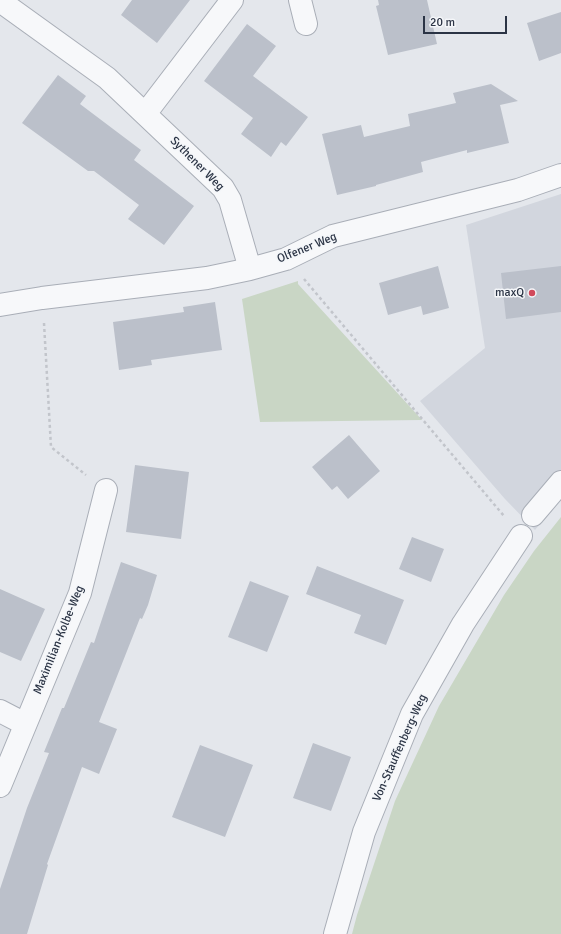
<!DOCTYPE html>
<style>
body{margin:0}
#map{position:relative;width:561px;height:934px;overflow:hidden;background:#e4e7ec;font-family:Signika,sans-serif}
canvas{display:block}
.scale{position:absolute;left:423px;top:16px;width:84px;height:18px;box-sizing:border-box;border:2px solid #2b3445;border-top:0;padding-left:5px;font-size:12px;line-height:14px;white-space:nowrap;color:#2b3445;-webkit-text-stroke:3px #f4f6f9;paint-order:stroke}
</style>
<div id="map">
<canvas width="561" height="934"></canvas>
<div class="scale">20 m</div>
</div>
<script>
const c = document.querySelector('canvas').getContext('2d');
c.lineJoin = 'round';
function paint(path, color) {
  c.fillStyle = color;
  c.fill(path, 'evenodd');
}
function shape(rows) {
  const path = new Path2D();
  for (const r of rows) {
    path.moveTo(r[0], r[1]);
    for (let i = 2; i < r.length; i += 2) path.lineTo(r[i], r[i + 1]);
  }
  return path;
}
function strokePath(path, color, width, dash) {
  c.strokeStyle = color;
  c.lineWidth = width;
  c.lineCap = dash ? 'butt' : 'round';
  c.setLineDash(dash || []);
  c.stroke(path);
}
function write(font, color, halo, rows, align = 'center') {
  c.font = font + ' Signika,sans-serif';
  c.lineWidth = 3;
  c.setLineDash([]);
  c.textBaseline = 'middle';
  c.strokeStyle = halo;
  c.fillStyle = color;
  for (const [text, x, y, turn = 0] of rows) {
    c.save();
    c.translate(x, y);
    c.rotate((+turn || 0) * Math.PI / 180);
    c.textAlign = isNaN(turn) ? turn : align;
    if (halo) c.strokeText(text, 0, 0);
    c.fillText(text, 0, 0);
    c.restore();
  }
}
paint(shape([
 [561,194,561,499,535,530,505,499,420,401,485,348,466,225]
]), '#d2d6de');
paint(shape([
 [298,281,298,284,422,420,260,422,242,299],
 [561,517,561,934,352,934,357,915,395,801,439,706,504,595,534,551]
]), '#c9d6c5');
paint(shape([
 [132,0,190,0,157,43,121,15],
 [378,0,427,0,437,44,388,55,376,6,379,5],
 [561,12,561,53,539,61,527,23],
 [247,24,276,46,253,76,308,117,286,146,281,142,271,157,241,134,253,118,204,81],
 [58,75,86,96,80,104,141,150,134,160,194,206,164,245,128,219,139,205,94,171,88,171,22,123],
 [491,84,518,101,500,105,509,143,467,153,467,150,421,162,423,172,376,185,376,186,337,195,322,134,361,125,364,137,410,126,408,114,456,103,453,93],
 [438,266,449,308,423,315,421,306,388,315,379,283],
 [561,266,561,312,506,319,501,273],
 [215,302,222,350,151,360,152,365,119,370,113,322,184,312,183,307],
 [349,435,380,471,348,499,337,486,332,490,312,467],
 [135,465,189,472,181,539,126,532],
 [412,537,444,549,431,582,399,569],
 [121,562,157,575,148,605,142,619,140,618,99,722,117,729,99,774,82,767,47,864,48,865,27,934,0,934,0,889,27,808,49,753,44,752,62,708,64,708,91,642,94,643],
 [317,566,404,600,386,645,354,633,361,615,306,594],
 [250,581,289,596,267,652,228,637],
 [0,589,45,609,21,661,0,652],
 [313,743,351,757,331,811,293,798],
 [200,745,253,765,225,837,172,817]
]), '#bbc0ca');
const minor = shape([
 [300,0,306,24],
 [0,1,107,78,223,188,230,200,250,269],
 [145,114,232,0],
 [0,305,42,298,207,278,250,269,286,259,333,236,518,190,561,175],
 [533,515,561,482],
 [0,711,25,724],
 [0,786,80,593,106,490],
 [335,934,364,832,412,714,463,624,521,536]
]);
strokePath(minor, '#a9aeb7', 24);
strokePath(shape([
 [304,279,504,516],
 [44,323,51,447,86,475]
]), '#c2c5cb', 2.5, [3, 3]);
strokePath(minor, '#f7f8fa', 22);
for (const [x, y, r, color] of [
 [532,293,4,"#d1495b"]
]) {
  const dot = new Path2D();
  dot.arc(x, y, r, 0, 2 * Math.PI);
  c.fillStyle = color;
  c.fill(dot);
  strokePath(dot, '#f4f6f9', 1.5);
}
write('12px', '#2b3445', '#f4f6f9', [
 ["Sythener Weg",197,164,45],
 ["Olfener Weg",307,248,-22],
 ["Maximilian-Kolbe-Weg",59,640,-68],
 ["Von-Stauffenberg-Weg",400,748,-66]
]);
write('12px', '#2b3445', '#f4f6f9', [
 ["maxQ",524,293]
], 'right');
</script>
